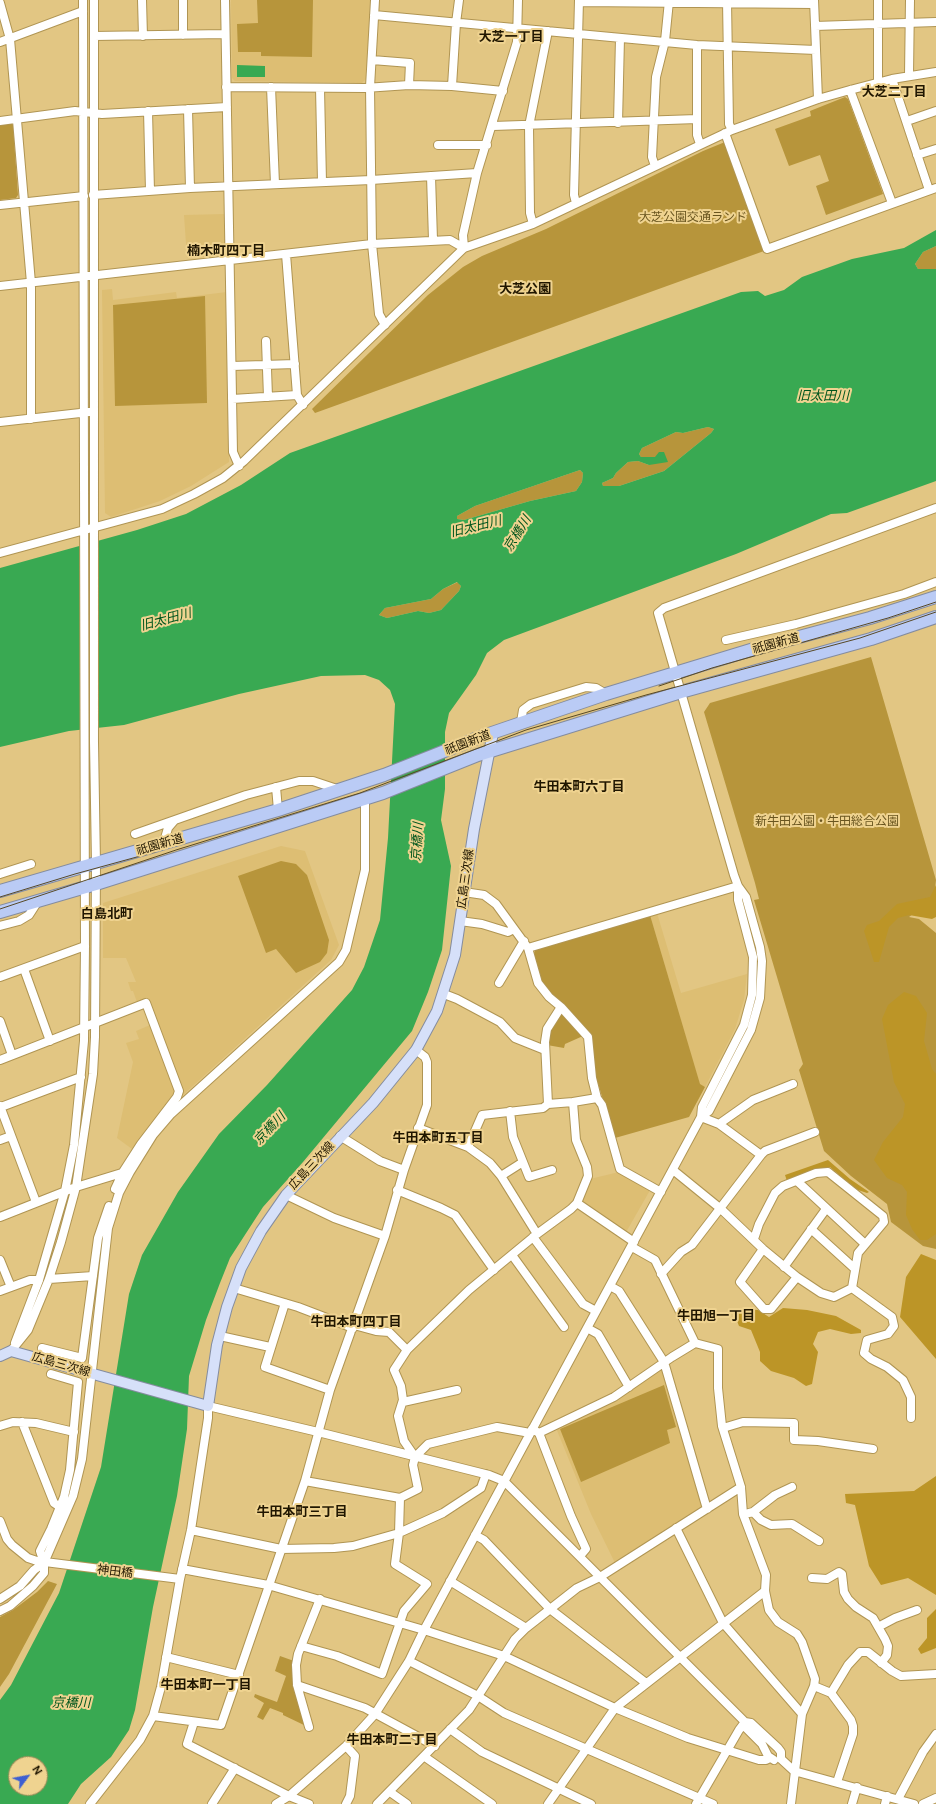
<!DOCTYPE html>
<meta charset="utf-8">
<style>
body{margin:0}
#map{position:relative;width:936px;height:1804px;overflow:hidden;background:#e2c683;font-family:"DM Sans",sans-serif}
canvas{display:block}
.north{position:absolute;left:8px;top:1756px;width:40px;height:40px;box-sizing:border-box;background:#efd390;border:1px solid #9c8756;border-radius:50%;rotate:58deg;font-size:11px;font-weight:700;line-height:16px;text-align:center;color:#201600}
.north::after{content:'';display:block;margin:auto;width:14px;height:18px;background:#3e5fd1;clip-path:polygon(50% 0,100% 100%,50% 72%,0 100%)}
</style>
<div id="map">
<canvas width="936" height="1804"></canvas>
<div class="north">N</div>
</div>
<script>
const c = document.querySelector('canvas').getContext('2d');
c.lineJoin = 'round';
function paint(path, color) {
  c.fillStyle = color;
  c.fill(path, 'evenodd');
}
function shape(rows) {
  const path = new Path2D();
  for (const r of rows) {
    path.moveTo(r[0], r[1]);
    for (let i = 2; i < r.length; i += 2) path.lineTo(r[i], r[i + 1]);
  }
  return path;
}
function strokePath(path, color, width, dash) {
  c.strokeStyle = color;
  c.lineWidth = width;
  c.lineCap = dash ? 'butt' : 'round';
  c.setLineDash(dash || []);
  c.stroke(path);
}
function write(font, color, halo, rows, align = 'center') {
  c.font = font + ' "DM Sans","Noto Sans JP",sans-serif';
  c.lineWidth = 4;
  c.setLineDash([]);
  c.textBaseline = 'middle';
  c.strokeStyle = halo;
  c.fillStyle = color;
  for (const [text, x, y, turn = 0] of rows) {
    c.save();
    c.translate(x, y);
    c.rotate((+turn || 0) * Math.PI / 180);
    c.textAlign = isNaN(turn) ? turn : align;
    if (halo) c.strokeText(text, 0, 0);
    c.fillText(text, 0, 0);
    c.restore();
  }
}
paint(shape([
 [231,0,370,0,366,79,362,83,235,81,232,78],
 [225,214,227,251,224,255,187,258,184,215],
 [112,289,113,300,176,292,177,298,227,292,229,462,191,486,160,501,111,517,105,513,102,290],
 [281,846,305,851,339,945,331,960,183,1095,147,998,137,1002,133,991,131,991,128,982,136,982,126,958,103,958,103,903],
 [657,913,681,993,747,974,744,1000,735,1029,705,1087,700,1085,650,915],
 [150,1025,175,1091,174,1095,132,1149,117,1138,133,1062,126,1043,139,1039,136,1031],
 [619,1172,649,1189,649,1192,625,1234,580,1203,590,1179],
 [660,1367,664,1369,703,1506,615,1563,591,1514,556,1428]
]), '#ddbe73');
paint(shape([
 [257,0,313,0,312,57,261,56,261,52,238,52,237,24,258,23],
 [845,97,848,99,883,194,826,215,816,186,829,181,820,155,789,166,775,129,811,116,810,111],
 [10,122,13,125,18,195,16,198,0,200,0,123],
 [725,142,764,251,315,413,312,409,428,295,463,267,482,256,546,229,703,151],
 [936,246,936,269,918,269,915,264,923,252],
 [205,296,207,403,115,406,113,305],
 [708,427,714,429,711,433,664,471,619,486,603,486,602,483,613,478,616,473,628,462,638,461,649,465,655,457,641,457,639,454,642,448,676,432,683,433],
 [580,470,583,473,582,482,576,491,530,501,464,520,457,519,457,516,475,506],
 [458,582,461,586,459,591,441,610,429,613,418,611,387,618,379,615,385,608,431,599,443,589],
 [871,657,936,880,934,898,909,917,919,919,936,933,936,1249,923,1246,891,1222,887,1204,851,1176,824,1151,799,1070,803,1064,754,900,759,899,755,883,704,712,710,703],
 [281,861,296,864,307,875,329,940,327,953,320,962,296,973,276,949,266,953,238,876],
 [650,915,700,1084,705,1087,689,1117,615,1138,596,1077,592,1036,562,1003,552,996,542,981,534,953,536,949],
 [559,1011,583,1036,565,1044,564,1048,547,1045,548,1035],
 [664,1385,676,1427,667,1430,670,1443,581,1482,560,1429],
 [48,1581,57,1584,9,1674,0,1687,0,1617,13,1610,37,1592],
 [280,1656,294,1661,306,1726,283,1715,283,1713,270,1708,263,1720,257,1717,264,1703,254,1697,255,1694,277,1702,286,1676,275,1671]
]), '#b7953b');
paint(shape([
 [936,885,936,917,932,919,909,915,898,918,889,927,879,962,874,962,864,931,867,925,879,921,897,904,930,897],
 [904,992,916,996,927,1013,924,1041,932,1069,936,1074,936,1234,927,1240,920,1240,912,1229,906,1215,907,1192,902,1185,887,1178,874,1160,883,1142,903,1117,905,1104,894,1082,882,1019,888,1005],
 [828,1160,850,1179,869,1192,867,1193,855,1189,830,1167,787,1181,785,1175],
 [921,1254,936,1260,936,1359,900,1317,906,1277],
 [783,1308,807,1310,836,1316,861,1330,861,1333,851,1334,830,1329,818,1332,813,1344,818,1352,812,1384,806,1386,794,1378,771,1371,760,1361,760,1352,751,1330,739,1326,735,1316,741,1309,758,1310,769,1317],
 [936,1476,936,1595,908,1578,881,1585,869,1566,855,1505,846,1503,845,1494,914,1491],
 [936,1609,936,1648,921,1654,918,1649,927,1638,927,1618]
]), '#bc9527');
paint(shape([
 [237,65,265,66,265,77,237,77],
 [936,230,936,246,923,252,915,264,918,269,936,269,936,481,847,513,831,514,736,554,504,640,487,653,476,675,449,713,445,732,445,789,441,820,451,866,442,950,428,992,412,1031,303,1162,263,1207,230,1258,220,1283,206,1320,189,1376,187,1429,177,1496,153,1607,135,1710,129,1730,111,1757,81,1784,68,1804,0,1804,0,1700,11,1685,59,1593,101,1467,129,1294,142,1255,178,1192,219,1134,267,1085,352,990,364,967,380,920,388,838,395,704,390,690,379,680,365,675,321,676,239,694,124,725,69,731,0,747,0,568,137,530,186,514,241,485,290,453,741,292,758,291,765,296,784,290,802,277,852,259,904,248],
 [708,427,714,429,711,433,664,471,619,486,603,486,602,483,613,478,616,473,628,462,638,461,649,465,668,462,664,452,659,452,655,457,641,457,639,454,642,448,676,432,683,433],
 [580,470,583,473,582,482,576,491,530,501,464,520,457,519,457,516,475,506],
 [457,582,461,586,459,591,441,610,429,613,418,611,387,618,379,615,385,608,431,599,443,589],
 [16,1764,40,1764,40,1788,16,1788]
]), '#39a952');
const minor = shape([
 [142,0,143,36],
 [183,0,183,35],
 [225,0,233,452,239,466],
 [375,0,370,87,372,244,379,314,385,325],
 [814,0,818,99],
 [878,0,878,82],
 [727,1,729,124,732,130],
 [579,2,814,4],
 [0,3,10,39,31,283,31,419],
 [374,15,697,45,816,50],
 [815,26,936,22],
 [94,36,225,34],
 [0,42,83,11],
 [697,45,697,135,700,144],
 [372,60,410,63,409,85],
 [909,75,910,0],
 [892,79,929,190],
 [452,86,456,23,459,0],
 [226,87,365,88,409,85,452,86,503,91],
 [271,87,275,184],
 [320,88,322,182],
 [850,90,892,203],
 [188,109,190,188],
 [148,111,150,191],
 [0,121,75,111,102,114,227,107],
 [907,121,936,111],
 [618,123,620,38],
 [493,126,697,119],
 [725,133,767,249,936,188],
 [438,145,487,145],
 [917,155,936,149],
 [655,166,652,157,656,77,665,41,669,1],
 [431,176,433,240],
 [93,195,190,188,371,180,477,173],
 [576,203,574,195,579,0],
 [0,205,84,196],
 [533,224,530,213,529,126,548,31],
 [464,248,463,235,477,173,517,42,518,0],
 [286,254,297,395,303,405],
 [0,286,372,244,450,240,464,248],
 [266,341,268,397],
 [232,366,295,364],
 [232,399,297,395],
 [0,422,89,412],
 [0,553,162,509,194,494,223,478,244,461,464,248,533,224,732,130,818,99,850,90,892,79,936,72],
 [726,640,796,624,904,594,936,582],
 [521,722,523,710,531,704,586,687,596,688,606,694],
 [276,787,278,810],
 [135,834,246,795,299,781,313,781,340,790],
 [163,845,168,828,174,821],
 [0,874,31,864],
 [464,892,484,895,496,904,528,948,538,983,549,997,561,1007,588,1037,592,1078,597,1098,602,1105,620,1169,661,1192],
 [460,921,482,924,508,932,514,929],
 [0,926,19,921,29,915,38,901],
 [528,948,738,886],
 [24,969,50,1041],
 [0,977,85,946],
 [499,983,524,941],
 [444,994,457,999,500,1022,515,1038,545,1050],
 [0,1021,12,1055],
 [0,1060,146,1003,179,1091,177,1097,141,1144,123,1172,115,1189],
 [548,1104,545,1042,547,1029,561,1007],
 [0,1106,36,1202],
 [1,1107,81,1077],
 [510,1111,513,1137,529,1177,552,1170],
 [701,1117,709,1111,751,1030,760,998,762,961,760,947,746,897,738,886,734,875,658,613,664,608,936,508],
 [701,1117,719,1124,753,1100,793,1084],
 [719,1124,761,1155],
 [418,1128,468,1147,490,1163,501,1176,537,1234],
 [340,1136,380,1161,404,1170],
 [0,1140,11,1136],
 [468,1147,482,1115,543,1108,548,1104,573,1102],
 [673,1170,721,1209,763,1249,797,1277,821,1293,834,1297,852,1288,858,1253,884,1222,883,1216,828,1172,816,1173,783,1186,775,1193,759,1224,754,1239],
 [501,1176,523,1162],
 [797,1181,865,1244],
 [397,1190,441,1208,455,1215,494,1270],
 [286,1195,334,1218,385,1236],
 [577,1203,634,1242],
 [0,1217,76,1187,125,1172],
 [811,1229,854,1268],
 [533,1237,583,1304,596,1311],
 [632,1247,655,1260,695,1343,718,1349,718,1388,722,1426,741,1487,743,1514,766,1575,765,1591,769,1610,778,1622,797,1634,802,1642,815,1679,814,1686,802,1714,791,1804],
 [763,1249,740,1282,764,1309,771,1309,797,1277],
 [512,1255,564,1327],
 [0,1260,11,1287],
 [784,1267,826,1209],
 [661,1274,681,1252,692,1245,761,1155,765,1151,815,1132],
 [49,1279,93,1276],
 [610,1286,619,1291,664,1362,707,1509],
 [234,1288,298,1307,353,1328],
 [852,1288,892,1317,894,1326,888,1334,867,1340,864,1353,871,1359,887,1367,903,1380,911,1397,911,1418],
 [0,1291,30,1280,39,1280],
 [285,1303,265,1367,330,1390],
 [354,1325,376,1331,389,1332,407,1350],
 [587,1328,598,1334,629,1387],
 [220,1336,270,1347],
 [15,1343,39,1280,65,1191,74,1145,84,1041,85,946,83,0],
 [42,1348,82,1358,98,1238,109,1206],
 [11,1351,28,1330,49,1279,61,1242,76,1187,93,1074,95,1037,96,864,94,742,94,0],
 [403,1402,457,1390],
 [22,1422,54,1503,60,1507],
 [0,1426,13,1422,36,1423,74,1432],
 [723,1428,743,1422,794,1423,794,1440,818,1441,873,1449],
 [532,1429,539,1433,614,1397,672,1357,695,1343],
 [539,1433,571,1516,586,1549,580,1556],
 [415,1457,404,1441,398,1416,403,1400,401,1386,394,1370,407,1350,469,1290,537,1234,571,1209,577,1203,588,1176,587,1167,576,1140,573,1102,597,1098],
 [305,1481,400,1498],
 [753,1512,761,1520,771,1525,792,1524,819,1541],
 [749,1513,753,1512,775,1495,792,1487],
 [0,1521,7,1539,12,1545,28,1558,37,1561,180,1579],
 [676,1528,723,1623,802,1714],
 [191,1530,281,1549,334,1548,353,1546,399,1533,443,1513,481,1488,486,1474],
 [475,1535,484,1540,550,1609,646,1683],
 [182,1569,268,1585,424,1630,504,1656,615,1708,688,1738,759,1760,766,1760,770,1758],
 [812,1578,827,1579,839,1572,842,1574,844,1592,848,1599,856,1607,873,1618,885,1639,888,1646,887,1655,881,1663],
 [450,1581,526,1628],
 [0,1599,20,1586,34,1570,44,1563,40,1551,51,1529,64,1497,70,1470,78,1382,51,1374],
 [0,1611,10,1606,33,1586,44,1573,44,1563,73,1496,82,1459,108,1228,119,1193,130,1172,153,1135,171,1114,339,962,346,950,365,870,365,798],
 [878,1627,895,1618,917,1610],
 [301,1646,337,1656,382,1674,404,1611,427,1584,395,1564,399,1533,400,1498,418,1489,413,1465,415,1457,428,1444,497,1427,530,1433],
 [166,1657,239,1675],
 [409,1661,478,1696,504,1713,713,1804],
 [297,1685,365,1708,435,1746],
 [814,1686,831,1693,851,1720,853,1726,853,1734,837,1782],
 [831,1693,848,1665,860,1652,868,1652,892,1671,901,1676,936,1674],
 [153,1716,221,1725,305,1481,330,1390,385,1236,404,1170,427,1105,427,1062,425,1057,416,1050],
 [194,1722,187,1744,289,1796,309,1804],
 [745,1722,746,1728,762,1744,768,1756,774,1760],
 [309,1727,297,1685,296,1665,298,1654,320,1599],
 [450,1729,482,1752,591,1804],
 [425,1757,492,1804],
 [781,1759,794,1771,914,1804],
 [390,1792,407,1804],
 [898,1799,923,1752,936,1734],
 [90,1804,140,1740,153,1716,161,1687,180,1579,191,1530,208,1418,208,1406,318,1432,489,1475,504,1481,745,1722,751,1723,778,1748,781,1752,781,1759],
 [212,1804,235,1768],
 [276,1804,289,1796,346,1746,375,1714,409,1661,424,1630,701,1117,702,1107,744,1025,752,995,753,957,738,900,738,886],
 [346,1804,350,1796,355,1756,346,1746],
 [377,1804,469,1710,515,1639,526,1628,577,1588,600,1577,741,1487],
 [548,1804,615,1708,765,1591],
 [696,1804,739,1730,745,1722],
 [852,1804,857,1787],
 [885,1804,887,1796],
 [923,1804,936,1798]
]);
const major = shape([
 [0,1356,11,1351,208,1406,217,1345,227,1307,241,1268,261,1231,286,1195,373,1103,416,1050,437,1011,455,955,474,829,493,733]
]);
const highway = shape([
 [0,891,278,810,384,775,480,737,606,694,754,649,870,618,936,597],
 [0,912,96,884,383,793,478,755,681,692,871,639,936,617]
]);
strokePath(minor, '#b09553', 10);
strokePath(major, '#848c9f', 12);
strokePath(highway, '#848c9f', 14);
strokePath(minor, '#fff', 8);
strokePath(major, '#d6e0f9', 10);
strokePath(highway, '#bacbf5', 12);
strokePath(shape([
 [659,686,712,668,888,618,936,602],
 [0,897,75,874,155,852],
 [0,909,176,850,360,793,526,730,646,695,860,638,936,612]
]), '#574825', 1);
write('12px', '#69551f', '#efd390', [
 ["大芝公園交通ランド",693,218],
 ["新牛田公園・牛田総合公園",827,822]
]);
write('12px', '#201600', '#efd390', [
 ["祇園新道",776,644,-15],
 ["祇園新道",468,743,-21],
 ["祇園新道",160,845,-16],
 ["広島三次線",466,879,-82],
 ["広島三次線",312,1166,-47],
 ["広島三次線",61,1365,16],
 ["神田橋",115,1572,7]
]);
write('bold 13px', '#201600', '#efd390', [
 ["大芝一丁目",511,38],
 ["大芝二丁目",894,93],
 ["楠木町四丁目",226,252],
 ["大芝公園",525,290],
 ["牛田本町六丁目",579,788],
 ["白島北町",107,915],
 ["牛田本町五丁目",438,1139],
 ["牛田旭一丁目",716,1317],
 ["牛田本町四丁目",356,1323],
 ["牛田本町三丁目",302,1513],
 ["牛田本町一丁目",206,1686],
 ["牛田本町二丁目",392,1741]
]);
write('italic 13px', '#00551d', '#efd390', [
 ["旧太田川",823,397],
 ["旧太田川",476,527,-14],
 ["京橋川",518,534,-58],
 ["旧太田川",166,620,-15],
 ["京橋川",418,842,-86],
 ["京橋川",270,1129,-47],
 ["京橋川",71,1704]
]);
</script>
